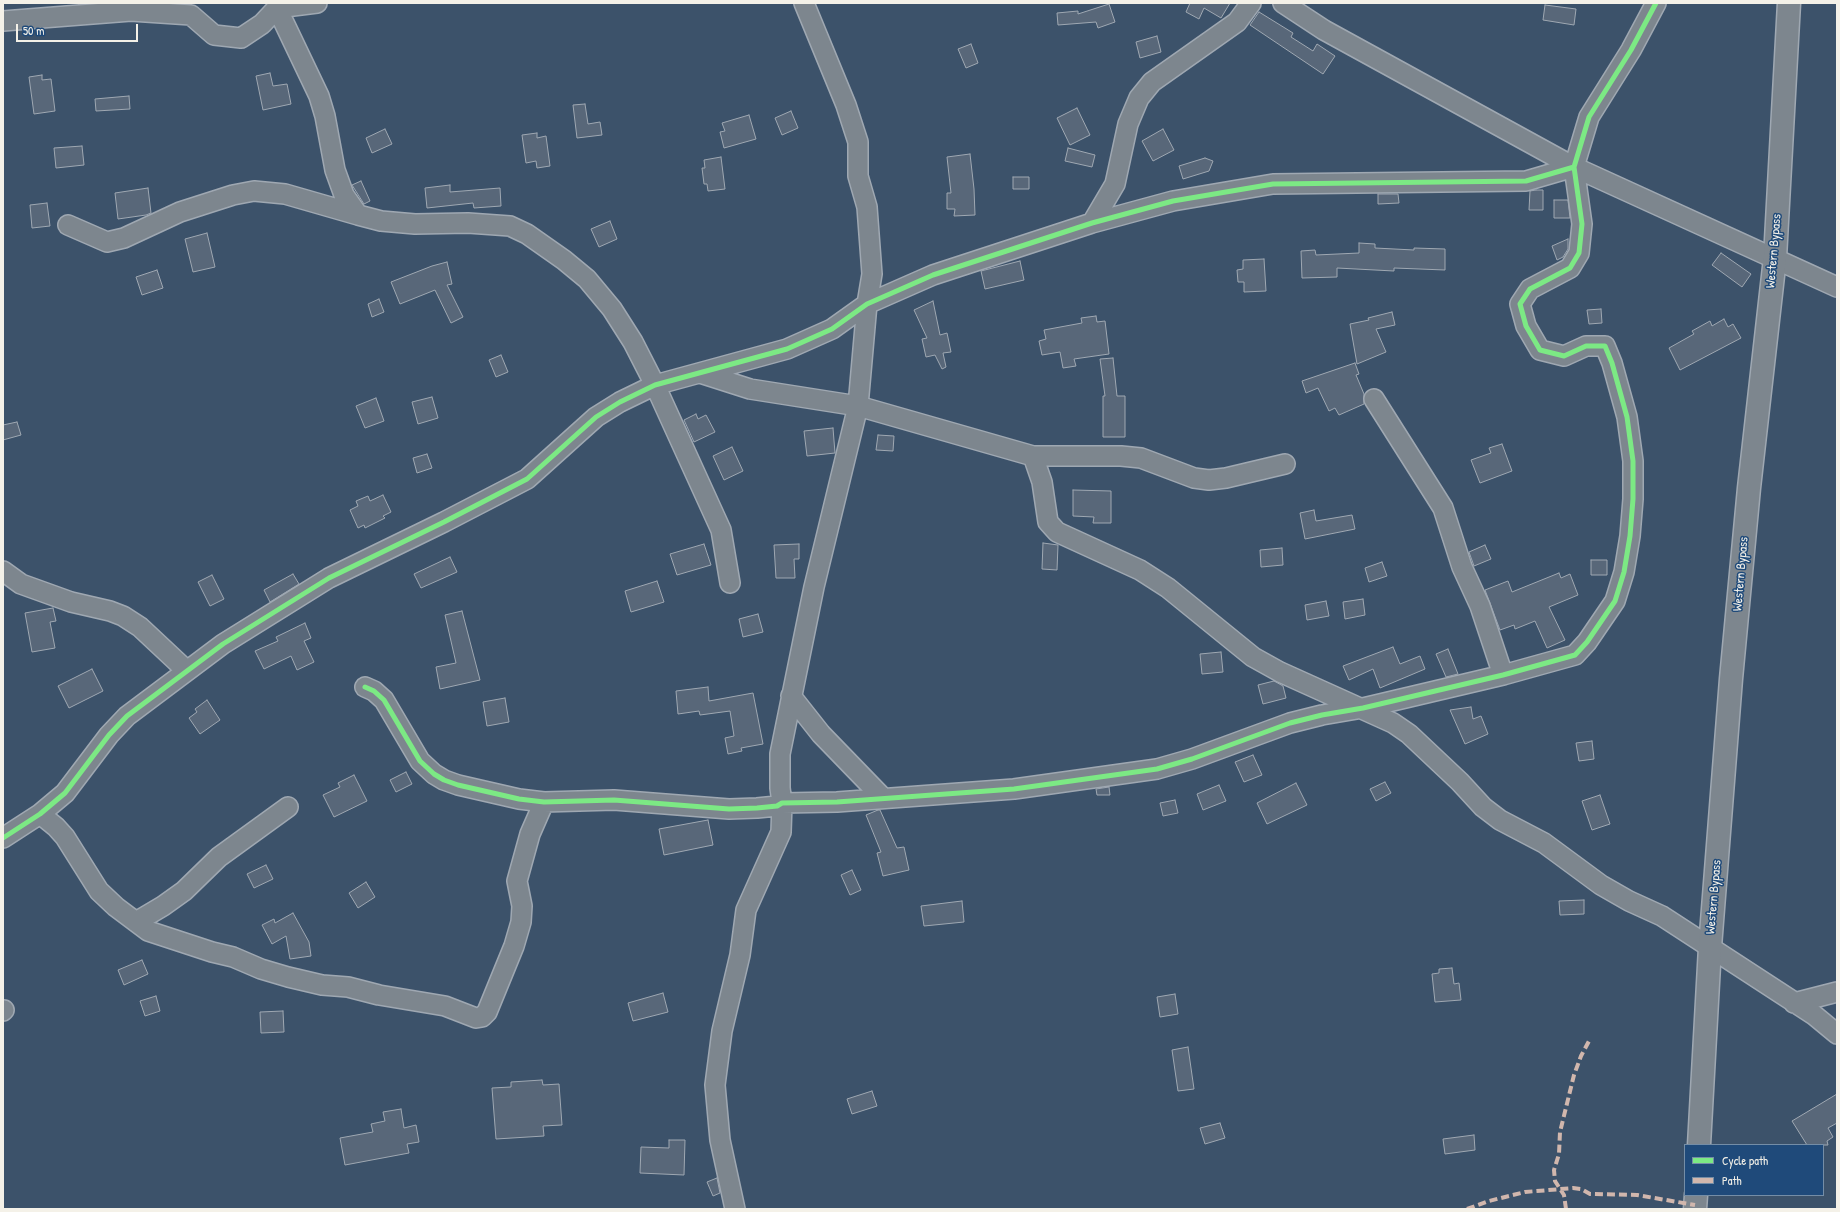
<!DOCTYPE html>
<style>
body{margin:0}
#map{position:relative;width:1840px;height:1212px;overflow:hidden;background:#3c526a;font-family:"Patrick Hand",sans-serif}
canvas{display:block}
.frame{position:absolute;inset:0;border:4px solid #f4f1e8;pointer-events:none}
.legend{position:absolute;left:1684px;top:1144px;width:140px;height:52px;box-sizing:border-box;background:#1f4a7a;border:1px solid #748da6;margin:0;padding:5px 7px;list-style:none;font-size:12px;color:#f4f1e8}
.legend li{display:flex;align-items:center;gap:8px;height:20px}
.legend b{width:20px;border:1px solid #748da6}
.scale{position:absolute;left:16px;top:24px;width:122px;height:18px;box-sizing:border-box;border:2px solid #f4f1e8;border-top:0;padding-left:5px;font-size:12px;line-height:14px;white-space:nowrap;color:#f4f1e8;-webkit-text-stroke:3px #1f4a7a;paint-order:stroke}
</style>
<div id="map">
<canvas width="1840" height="1212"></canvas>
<div class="frame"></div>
<ul class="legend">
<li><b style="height:5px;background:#7ce984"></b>Cycle path</li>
<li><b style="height:5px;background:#d1b7ad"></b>Path</li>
</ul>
<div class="scale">50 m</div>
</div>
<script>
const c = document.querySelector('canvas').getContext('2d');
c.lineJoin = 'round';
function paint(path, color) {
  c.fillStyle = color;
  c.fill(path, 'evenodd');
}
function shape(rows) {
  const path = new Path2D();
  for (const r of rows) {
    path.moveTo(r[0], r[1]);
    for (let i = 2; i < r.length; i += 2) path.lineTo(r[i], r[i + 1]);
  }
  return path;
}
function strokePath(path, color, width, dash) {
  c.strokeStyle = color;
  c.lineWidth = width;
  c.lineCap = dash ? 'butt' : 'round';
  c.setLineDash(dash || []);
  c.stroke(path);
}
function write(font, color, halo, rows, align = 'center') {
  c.font = font + ' "Patrick Hand",sans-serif';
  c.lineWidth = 3;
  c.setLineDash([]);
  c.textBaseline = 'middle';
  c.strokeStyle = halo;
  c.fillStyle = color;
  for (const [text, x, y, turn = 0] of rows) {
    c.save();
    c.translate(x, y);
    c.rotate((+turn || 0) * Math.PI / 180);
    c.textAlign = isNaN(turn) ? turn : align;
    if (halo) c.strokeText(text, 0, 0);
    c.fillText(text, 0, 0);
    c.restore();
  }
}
const building = shape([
 [1190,3,1230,3,1221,18,1204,8,1199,19,1186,12,1190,3],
 [1109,4,1115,22,1098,28,1096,22,1058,25,1057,13,1078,11,1078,14,1109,4],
 [1545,5,1576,9,1574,25,1543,20,1545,5],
 [1259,12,1293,33,1291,37,1313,51,1317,44,1335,56,1323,74,1250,25,1259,12],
 [1157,36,1161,52,1140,58,1136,42,1157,36],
 [971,44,978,63,966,68,958,49,971,44],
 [270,73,273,86,287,84,291,104,263,110,256,76,270,73],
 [42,75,42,80,51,79,55,111,34,114,29,77,42,75],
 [129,96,130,109,96,111,95,99,129,96],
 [585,104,588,124,600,122,602,135,577,138,573,105,585,104],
 [1077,108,1090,135,1070,145,1057,118,1077,108],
 [791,111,798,128,782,135,775,118,791,111],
 [749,115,756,139,724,148,720,132,725,131,722,123,749,115],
 [385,129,392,144,372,153,366,138,385,129],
 [1163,129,1174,150,1153,161,1142,141,1163,129],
 [537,133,537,138,546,136,550,166,537,168,536,161,526,163,522,135,537,133],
 [82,146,84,165,56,168,54,148,82,146],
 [1068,148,1095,155,1092,167,1065,161,1068,148],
 [970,154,974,189,975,215,954,216,955,209,947,209,947,193,951,193,947,157,970,154],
 [721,157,725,189,708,191,707,184,704,184,702,168,705,168,704,160,721,157],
 [1205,158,1213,161,1209,171,1183,179,1179,166,1205,158],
 [1013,177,1029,177,1029,189,1013,189,1013,177],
 [361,181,370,201,364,204,352,185,361,181],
 [450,185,450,192,500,188,501,206,474,208,473,203,427,208,425,188,450,185],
 [148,188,151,213,146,215,118,219,115,193,148,188],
 [1536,190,1543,190,1543,210,1529,210,1530,191,1536,190],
 [1378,194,1398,194,1399,203,1378,204,1378,194],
 [1554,200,1568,200,1570,218,1554,218,1554,200],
 [47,203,50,226,32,228,30,205,47,203],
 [610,221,617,239,599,247,591,229,610,221],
 [207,233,215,267,193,272,185,239,207,233],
 [1568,239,1568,249,1563,257,1557,260,1552,246,1568,239],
 [1359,243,1375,244,1375,248,1414,250,1414,248,1445,249,1445,270,1394,268,1394,271,1337,268,1337,277,1302,278,1301,251,1315,250,1316,255,1359,253,1359,243],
 [1721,253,1751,274,1742,287,1712,265,1721,253],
 [1264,259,1266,291,1244,292,1244,282,1238,282,1237,270,1243,269,1243,260,1264,259],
 [1020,261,1024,280,985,289,981,271,1020,261],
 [447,262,452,284,447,285,463,317,451,323,435,290,400,304,391,282,432,266,447,262],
 [157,270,163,288,142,295,136,277,157,270],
 [379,299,384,312,372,317,368,304,379,299],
 [933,301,940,335,947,333,951,352,943,353,946,367,942,369,935,355,926,357,922,339,927,338,914,310,933,301],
 [1601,309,1602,323,1589,324,1587,310,1601,309],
 [1392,312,1395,325,1376,329,1386,352,1357,364,1350,324,1369,320,1368,318,1392,312],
 [1096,316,1097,322,1105,321,1109,354,1074,359,1076,366,1063,368,1060,352,1042,355,1039,341,1046,339,1044,330,1082,323,1081,318,1096,316],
 [1724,319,1728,327,1733,324,1741,338,1680,370,1669,348,1694,334,1692,331,1710,321,1712,326,1724,319],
 [501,355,508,372,496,377,489,360,501,355],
 [1113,358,1117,396,1125,396,1125,437,1103,437,1103,396,1105,396,1100,359,1113,358],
 [1355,363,1359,374,1356,375,1364,394,1364,404,1339,415,1335,408,1329,411,1318,388,1306,393,1302,381,1355,363],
 [432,397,438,418,418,424,412,402,432,397],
 [376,398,384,421,365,428,356,406,376,398],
 [696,414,698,419,706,415,715,432,694,442,684,420,696,414],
 [17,422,21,435,3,440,3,425,17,422],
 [833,428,835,453,807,456,804,431,833,428],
 [878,435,894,436,893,451,876,450,878,435],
 [1502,444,1512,471,1480,483,1471,460,1491,453,1489,448,1502,444],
 [732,447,743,471,724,480,713,456,732,447],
 [427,454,432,468,417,473,413,458,427,454],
 [1073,490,1111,491,1111,523,1093,523,1094,517,1073,516,1073,490],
 [383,495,391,512,383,516,385,518,365,528,364,525,358,528,350,510,358,506,356,501,368,496,370,501,383,495],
 [1314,510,1316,521,1352,515,1355,529,1305,539,1300,513,1314,510],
 [1043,543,1058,545,1057,570,1042,569,1043,543],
 [704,544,711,565,677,575,670,554,704,544],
 [799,544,799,559,794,559,795,578,776,578,774,545,799,544],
 [1485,545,1491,559,1474,566,1469,552,1485,545],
 [1282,548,1283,565,1261,567,1260,550,1282,548],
 [450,557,457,572,421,588,414,574,450,557],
 [1591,560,1607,560,1607,575,1591,575,1591,560],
 [1382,562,1387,576,1369,582,1365,568,1382,562],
 [1559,573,1561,578,1570,574,1578,595,1549,607,1565,640,1547,648,1535,621,1515,629,1514,625,1500,630,1485,590,1508,581,1512,592,1559,573],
 [293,574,299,584,270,602,264,590,293,574],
 [212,575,224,599,210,606,198,582,212,575],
 [657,581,664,602,631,612,625,591,657,581],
 [1363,599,1365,615,1345,619,1343,602,1363,599],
 [1326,601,1329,616,1307,620,1305,605,1326,601],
 [53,608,56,621,50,622,55,648,32,652,25,613,53,608],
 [462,611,480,680,440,689,436,667,456,663,445,615,462,611],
 [758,614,763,632,743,637,739,619,758,614],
 [305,623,311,638,304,641,314,662,297,670,291,656,264,669,255,651,278,641,276,637,305,623],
 [1393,647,1400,664,1420,656,1425,669,1380,688,1373,669,1349,680,1343,666,1393,647],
 [1448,649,1458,674,1446,677,1436,654,1448,649],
 [1221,652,1223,672,1202,674,1200,654,1221,652],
 [92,669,103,691,69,708,58,686,92,669],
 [1274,681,1283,686,1286,698,1263,704,1258,685,1274,681],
 [708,687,709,701,753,693,763,744,741,748,742,751,728,754,725,738,734,736,730,711,700,715,699,711,678,714,676,691,708,687],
 [505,698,509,722,487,726,483,702,505,698],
 [207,700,220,720,200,734,189,718,197,712,195,709,207,700],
 [1471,707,1473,719,1481,716,1488,734,1465,744,1450,710,1471,707],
 [1592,741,1594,759,1579,761,1576,743,1592,741],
 [1253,755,1262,775,1244,782,1235,762,1253,755],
 [406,772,412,784,396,792,390,780,406,772],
 [354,775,367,801,334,817,323,795,340,787,338,783,354,775],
 [1385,782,1391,793,1376,801,1370,789,1385,782],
 [1296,783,1307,805,1267,824,1257,803,1296,783],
 [1219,785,1226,801,1203,810,1197,794,1219,785],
 [1109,787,1110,795,1097,795,1096,789,1109,787],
 [1600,795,1610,824,1592,830,1582,801,1600,795],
 [1175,800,1178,813,1163,816,1160,803,1175,800],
 [878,810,880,810,897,848,904,847,909,870,883,876,877,853,881,852,866,815,878,810],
 [708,820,713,845,664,855,659,829,708,820],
 [266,865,273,879,254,888,247,874,266,865],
 [852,870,861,890,850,895,841,875,852,870],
 [366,882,375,897,358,908,349,893,366,882],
 [1584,900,1584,914,1560,915,1559,901,1584,900],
 [962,901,964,922,924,926,921,906,962,901],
 [293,913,309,942,311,956,290,959,286,936,272,944,262,925,274,919,275,923,293,913],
 [142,960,148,974,124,985,118,970,142,960],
 [1452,968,1454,984,1459,983,1461,1000,1435,1002,1432,974,1439,973,1439,969,1452,968],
 [663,993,668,1012,633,1021,628,1003,663,993],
 [1175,994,1178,1014,1160,1017,1157,997,1175,994],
 [156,996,160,1011,145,1016,140,1001,156,996],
 [283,1011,284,1032,261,1033,260,1012,283,1011],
 [1188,1047,1194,1089,1178,1091,1172,1050,1188,1047],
 [542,1080,543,1085,559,1084,562,1125,543,1126,544,1136,496,1139,492,1088,511,1087,511,1082,542,1080],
 [872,1091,877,1106,852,1114,847,1099,872,1091],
 [1837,1094,1837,1123,1828,1128,1833,1137,1827,1141,1828,1145,1807,1145,1792,1121,1837,1094],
 [401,1109,404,1128,416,1125,419,1142,407,1144,409,1153,345,1165,340,1138,373,1132,371,1124,385,1121,383,1112,401,1109],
 [1220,1123,1225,1138,1205,1144,1200,1128,1220,1123],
 [1474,1135,1475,1150,1445,1154,1443,1139,1474,1135],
 [669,1140,685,1140,684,1175,640,1173,641,1147,669,1148,669,1140],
 [717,1178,720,1193,713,1196,707,1182,717,1178]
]);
paint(building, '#586779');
strokePath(building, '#9fa8b2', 1);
const street = shape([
 [1283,3,1324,30,1574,167,1837,287],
 [277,8,319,96,325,116,335,170,344,195,358,215,381,221,415,224,468,223,510,226,527,234,564,260,587,279,612,309,633,342,655,385,721,530,730,583],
 [3,21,131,11,191,15,214,35,241,38,262,24,277,8,317,3],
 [1092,223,1115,184,1128,124,1139,98,1152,82,1237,22,1251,3],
 [68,225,107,242,124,238,180,212,233,195,254,191,285,194,358,215],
 [700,373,750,389,858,406,1033,456,1042,482,1048,522,1057,532,1140,570,1168,588,1253,657,1280,672,1393,723,1409,734,1460,782,1483,807,1500,820,1544,843,1601,885,1629,901,1662,916,1814,1015,1837,1034],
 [1374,399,1443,508,1462,567,1480,606,1503,675],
 [1033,456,1121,456,1141,458,1194,478,1209,480,1226,478,1285,464],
 [3,571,21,584,71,602,110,611,123,616,140,627,187,671],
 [365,687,374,691,384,700,420,761,434,774,444,780,458,785,519,799,544,802,614,800,729,809,757,808,777,806,782,803,837,802,1014,789,1157,769,1192,759,1290,723,1322,715,1363,708,1503,675,1575,655,1587,642,1615,601,1624,572,1630,536,1633,499,1633,461,1627,417,1612,363,1605,346,1586,346,1564,356,1540,350,1526,326,1520,304,1530,289,1570,268,1579,253,1582,224,1574,167,1589,117,1631,50,1656,3],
 [791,696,821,734,883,798],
 [40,814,56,827,65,837,99,891,116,907,148,931,212,952,233,957,261,969,288,977,322,985,348,987,379,995,445,1006,476,1018,482,1017,487,1012,514,946,521,922,522,906,517,881,530,834,544,802],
 [3,838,40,814,65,793,109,735,127,716,223,644,329,578,444,522,527,479,596,417,620,402,655,385,787,349,832,329,867,304,933,275,1092,223,1173,201,1273,184,1526,181,1574,167],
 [136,922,163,906,184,891,219,857,288,807],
 [1794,1003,1837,992],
 [3,1011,4,1010],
 [735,1209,720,1140,715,1085,722,1031,740,955,746,910,781,832,782,803,780,788,780,754,814,587,858,406,867,304,872,274,867,207,858,176,858,142,846,105,804,3]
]);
const primary = shape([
 [1699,1145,1710,947,1731,679,1749,488,1775,258,1789,3],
 [1695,1209,1696,1195]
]);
strokePath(street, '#9fa8b2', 22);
strokePath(primary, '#9fa8b2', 25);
strokePath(street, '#7d868e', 19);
strokePath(primary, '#7d868e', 22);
strokePath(shape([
 [1467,1209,1489,1201,1525,1192,1573,1188,1581,1189,1590,1194,1637,1195,1695,1205],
 [1566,1209,1564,1195,1555,1181,1554,1170,1559,1154,1560,1132,1574,1075,1581,1056,1589,1041]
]), '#d1b7ad', 4, [8, 4]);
strokePath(shape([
 [365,687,374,691,384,700,420,761,434,774,444,780,458,785,519,799,544,802,614,800,729,809,757,808,777,806,782,803,837,802,1014,789,1157,769,1192,759,1290,723,1322,715,1363,708,1503,675,1575,655,1587,642,1615,601,1624,572,1630,536,1633,499,1633,461,1627,417,1612,363,1605,346,1586,346,1564,356,1540,350,1526,326,1520,304,1530,289,1570,268,1579,253,1582,224,1574,167,1589,117,1631,50,1656,3],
 [3,838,40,814,65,793,109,735,127,716,223,644,329,578,444,522,527,479,596,417,620,402,655,385,787,349,832,329,867,304,933,275,1092,223,1173,201,1273,184,1526,181,1574,167]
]), '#7ce984', 5);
write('13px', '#f4f1e8', '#1f4a7a', [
 ["Western Bypass",1774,251,-85],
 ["Western Bypass",1741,574,-85],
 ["Western Bypass",1714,897,-85]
]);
</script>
